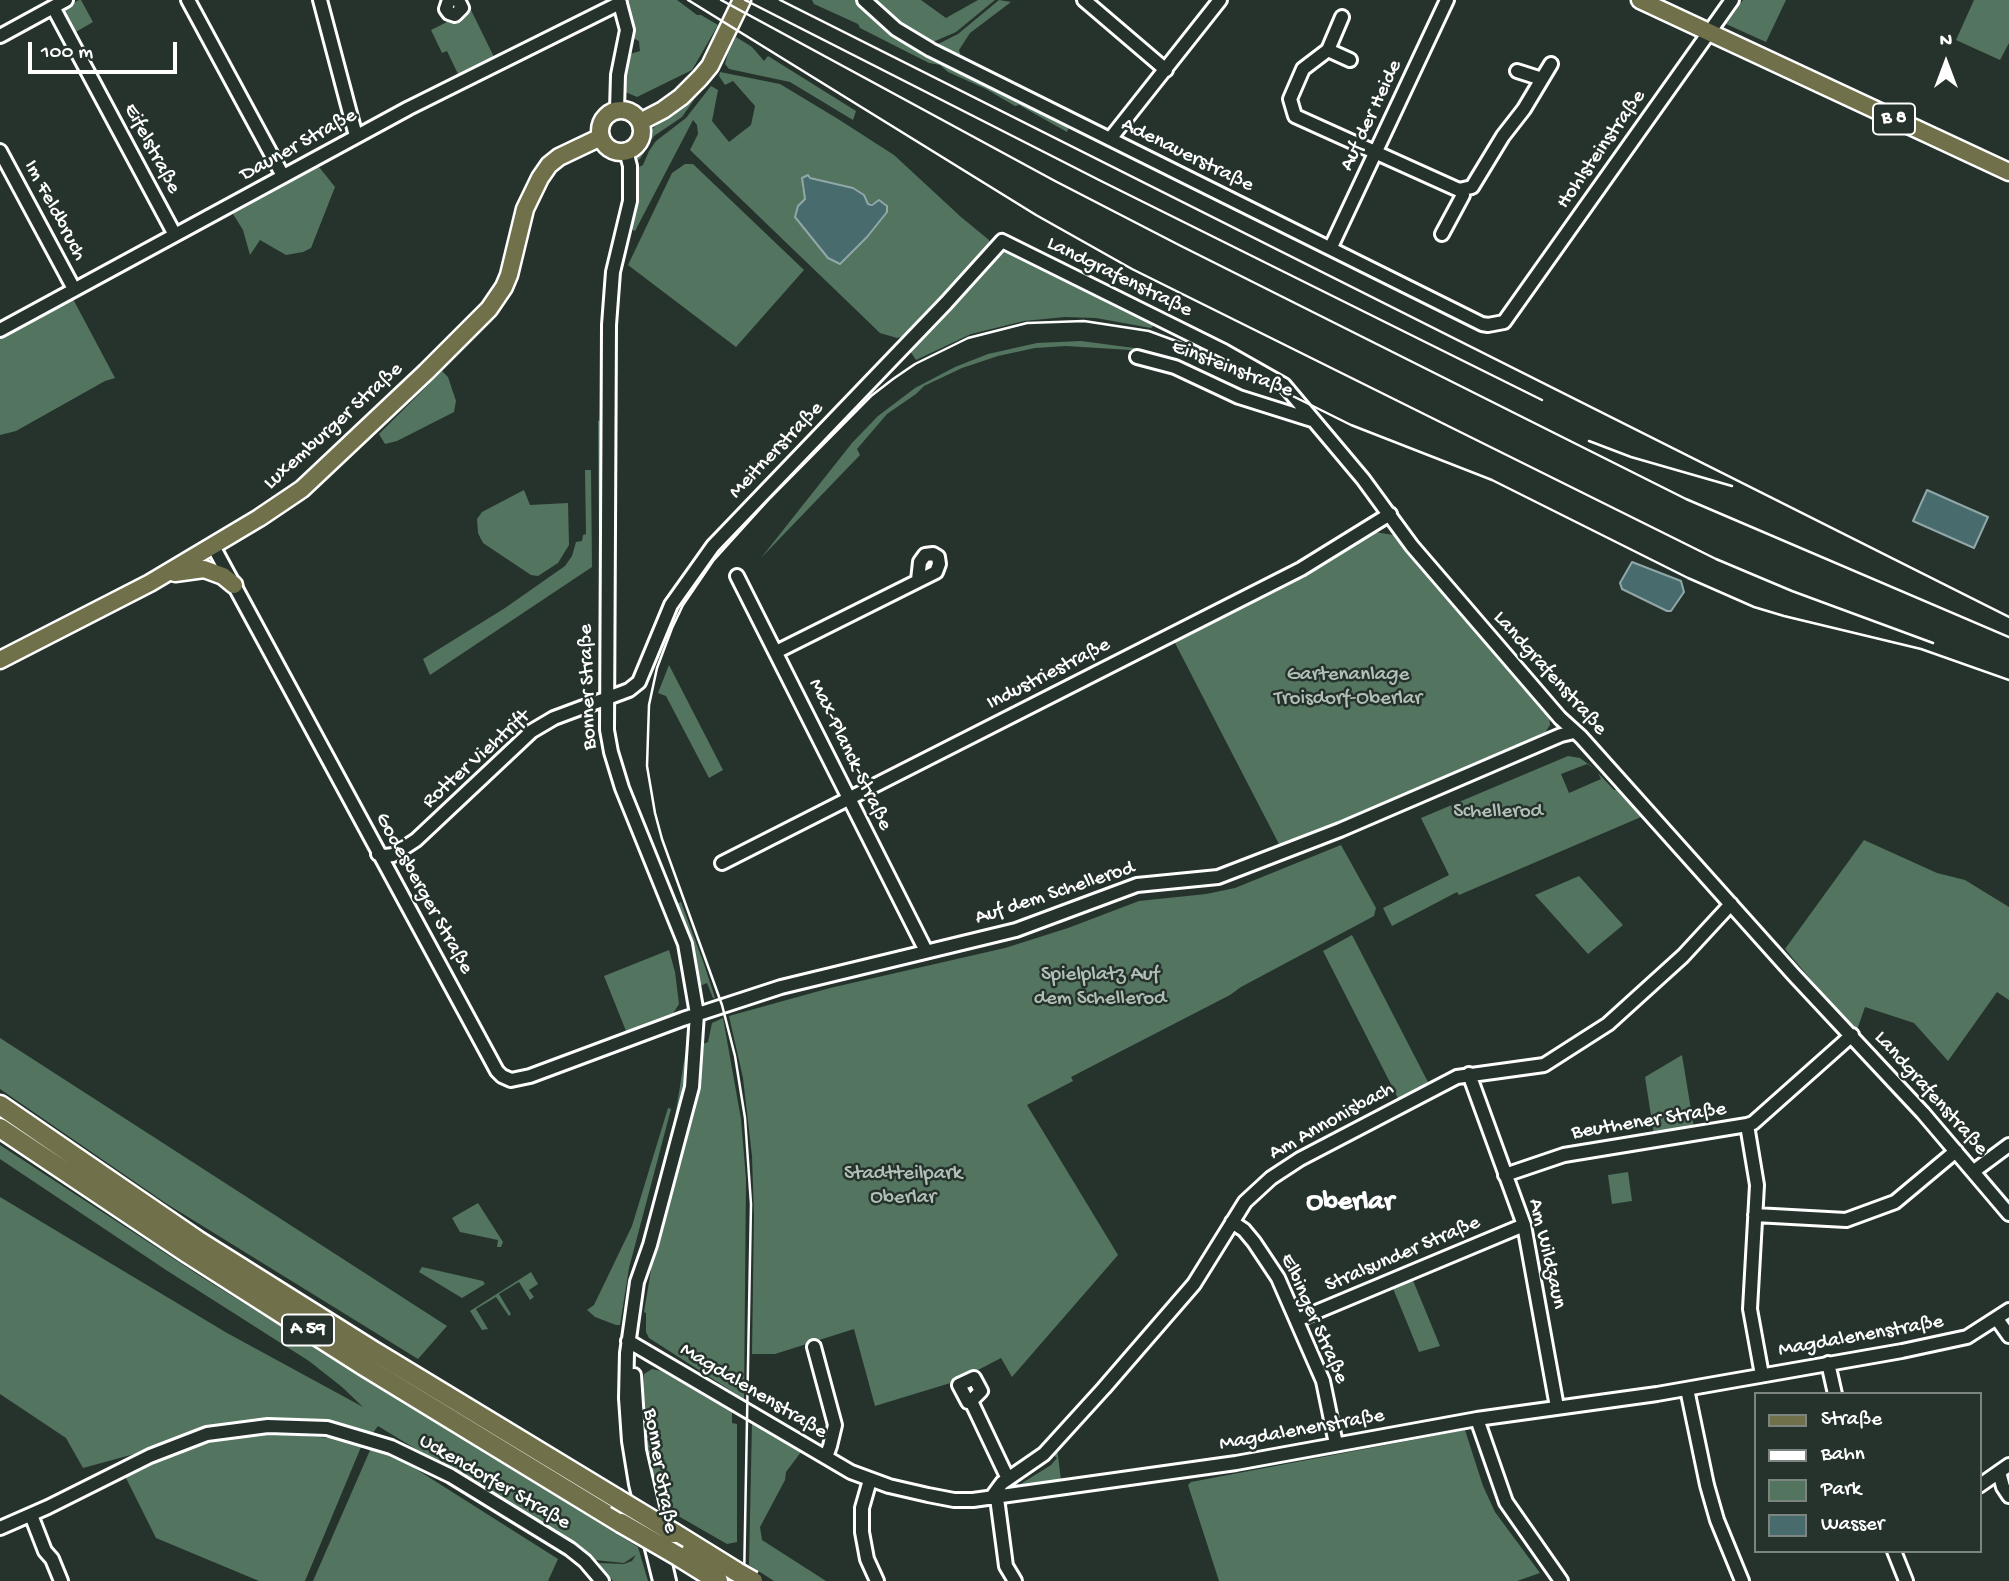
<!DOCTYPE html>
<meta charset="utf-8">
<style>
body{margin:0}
#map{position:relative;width:2009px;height:1581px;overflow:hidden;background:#26332d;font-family:"Gochi Hand",sans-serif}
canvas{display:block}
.legend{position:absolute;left:1754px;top:1392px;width:228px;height:161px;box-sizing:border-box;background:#26332d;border:2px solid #7d8581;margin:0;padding:9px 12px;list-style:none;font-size:21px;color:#fff}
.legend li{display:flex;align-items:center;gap:14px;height:35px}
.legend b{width:35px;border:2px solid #7d8581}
.north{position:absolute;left:1911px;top:28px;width:70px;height:70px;-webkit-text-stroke:5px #26332d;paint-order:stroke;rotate:0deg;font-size:19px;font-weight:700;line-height:28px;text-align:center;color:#fff}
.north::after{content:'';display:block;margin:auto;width:24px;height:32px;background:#fff;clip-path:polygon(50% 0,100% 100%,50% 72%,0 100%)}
.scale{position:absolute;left:28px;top:42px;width:149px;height:32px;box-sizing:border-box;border:4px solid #fff;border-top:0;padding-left:9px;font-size:21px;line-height:24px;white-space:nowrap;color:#fff;-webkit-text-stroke:5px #26332d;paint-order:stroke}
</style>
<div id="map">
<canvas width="2009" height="1581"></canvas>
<ul class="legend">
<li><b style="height:9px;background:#70704a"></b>Straße</li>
<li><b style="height:9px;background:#fff"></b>Bahn</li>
<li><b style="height:19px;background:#53745f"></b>Park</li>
<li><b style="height:19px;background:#486c6e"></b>Wasser</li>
</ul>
<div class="north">N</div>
<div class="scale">100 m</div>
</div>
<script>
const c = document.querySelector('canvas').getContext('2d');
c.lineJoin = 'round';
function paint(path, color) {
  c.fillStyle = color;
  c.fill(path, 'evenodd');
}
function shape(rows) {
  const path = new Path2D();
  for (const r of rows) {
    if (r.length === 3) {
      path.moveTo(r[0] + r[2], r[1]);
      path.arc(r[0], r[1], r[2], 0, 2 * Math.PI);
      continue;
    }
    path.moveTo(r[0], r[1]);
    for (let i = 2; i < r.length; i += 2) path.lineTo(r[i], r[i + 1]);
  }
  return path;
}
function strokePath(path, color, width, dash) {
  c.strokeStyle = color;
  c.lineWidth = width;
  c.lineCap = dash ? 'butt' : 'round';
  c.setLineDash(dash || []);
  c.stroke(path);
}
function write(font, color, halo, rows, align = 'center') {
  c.font = font + ' "Gochi Hand",sans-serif';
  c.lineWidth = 5;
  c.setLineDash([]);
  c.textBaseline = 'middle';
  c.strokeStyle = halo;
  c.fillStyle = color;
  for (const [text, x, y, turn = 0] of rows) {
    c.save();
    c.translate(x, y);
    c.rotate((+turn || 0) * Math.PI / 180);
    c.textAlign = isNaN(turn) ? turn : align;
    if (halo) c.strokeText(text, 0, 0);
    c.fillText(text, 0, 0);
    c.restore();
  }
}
paint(shape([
 [79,0,81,0,93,22,74,33,64,15,66,7],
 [625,0,677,0,697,15,701,15,718,25,692,70,637,97,623,91,620,79,627,55,640,51,639,41,631,37,630,15],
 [812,0,858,0,883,25,1070,125,1067,132,1019,105,1015,106,986,89,948,72,940,65,929,63,860,28,858,24,814,4],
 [873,0,921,0,946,18,978,0,995,0,956,32,933,42,900,23],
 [999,0,1011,2,970,33,959,50,961,57,936,45,958,34],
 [1743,0,1786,0,1766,42,1726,24],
 [1974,0,2009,0,2009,43,2000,60,1956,40],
 [471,10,494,57,458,74,447,51,442,53,431,30],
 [736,37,752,47,764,61,768,56,856,111,853,120,790,82,729,69,725,64,728,53],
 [720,72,780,84,838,119,894,155,961,217,989,240,989,247,910,334,897,338,880,333,690,150,698,134,697,125,693,120,635,231,629,228,637,187,637,168,643,165,649,151,656,141,686,118,711,86,718,90,712,121,729,142,751,125,755,106,733,81,725,85,719,76],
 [810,178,847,186,866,197,868,204,881,201,886,204,887,212,854,250,828,258,820,246,797,221,798,206,805,199,802,186],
 [705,84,682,117,654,136,640,159,637,160,637,154,652,129],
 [685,164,693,164,804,270,736,347,628,265,672,173],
 [319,167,335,187,311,248,303,252,286,255,260,240,250,255,243,230,233,214],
 [1006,250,1156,323,1151,328,1096,318,1065,317,1024,321,971,334,916,360,908,348,995,252],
 [73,299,115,378,105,381,16,431,0,435,0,336],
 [1081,341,1142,349,1191,364,1187,368,1130,350,1066,346,1035,348,998,356,962,368,924,386,916,394,887,414,857,449,860,455,761,558,852,443,878,416,915,388,955,367,988,354,1037,343],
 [442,371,448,377,456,401,454,412,397,441,385,444,379,434],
 [598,420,603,424,601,613,599,547],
 [585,470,591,470,592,567,430,675,423,659,505,608,565,566,572,556,576,542,582,541,583,535,586,534],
 [524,490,530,505,568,503,569,545,558,563,538,576,531,575,483,543,478,533,477,519,482,512],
 [1375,532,1393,535,1549,715,1550,725,1544,734,1380,806,1280,846,1174,641,1307,575],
 [669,665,723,770,709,778,666,696,658,693],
 [1568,756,1580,758,1595,769,1587,764,1561,774,1569,793,1601,779,1598,773,1614,790,1618,789,1641,817,1459,895,1457,892,1392,926,1383,908,1449,875,1421,818],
 [1864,840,1937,873,1965,880,2009,907,2009,1000,1997,992,1948,1061,1914,1023,1865,1007,1857,1030,1853,1030,1785,949],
 [1341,845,1376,908,1374,916,1241,987,1230,995,1071,1077,1073,1081,1027,1105,1118,1255,1012,1377,1001,1358,957,1381,875,1406,854,1329,775,1354,752,1354,754,1215,752,1156,743,1078,729,1016,830,988,1005,948,1068,928,1139,901,1206,894,1235,888],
 [1579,876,1623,925,1588,954,1535,895],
 [681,902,704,964,715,998,713,998,707,983,700,986,692,952,674,905],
 [1352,935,1430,1086,1400,1102,1323,951],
 [669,950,675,972,679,1004,672,1015,626,1031,604,976],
 [723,1018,741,1119,746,1179,744,1399,649,1338,646,1332,646,1313,644,1312,653,1258,693,1105,703,1044,708,1042,712,1023],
 [0,1038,447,1326,418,1359,167,1204,0,1089],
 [687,1043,689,1046,686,1081,681,1110,652,1217,640,1253,675,1117],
 [1682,1055,1694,1128,1654,1135,1645,1077],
 [668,1108,671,1109,629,1268,620,1325,616,1325,595,1317,587,1310,594,1305,632,1226],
 [0,1145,200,1276,638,1547,648,1581,613,1581,598,1563,624,1564,632,1561,636,1555,624,1563,595,1560,573,1541,560,1534,557,1535,378,1426,372,1434,344,1425,295,1419,268,1419,225,1424,179,1437,138,1453,83,1468,66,1438,0,1394,0,1197,227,1333,363,1407,342,1387,309,1361,166,1270,0,1159],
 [1628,1172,1632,1201,1612,1204,1608,1175],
 [478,1203,503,1242,501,1247,497,1247,498,1240,460,1232,452,1218],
 [422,1267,483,1281,485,1284,462,1298,419,1272],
 [531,1272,538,1284,529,1290,534,1297,530,1300,519,1282,499,1294,511,1314,509,1316,496,1297,476,1309,488,1329,482,1330,470,1311],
 [1412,1278,1440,1346,1419,1352,1392,1286],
 [652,1369,661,1371,732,1412,732,1423,737,1424,737,1542,727,1544,680,1517,657,1498,654,1498,646,1445,642,1393,644,1374],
 [752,1423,801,1452,786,1472,785,1480,760,1527,762,1540,826,1581,774,1581,749,1565],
 [1465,1430,1483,1486,1495,1512,1540,1573,1517,1581,1219,1581,1188,1485,1191,1482],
 [269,1434,333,1438,361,1447,305,1581,259,1581,156,1538,125,1476,188,1448,227,1438],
 [1057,1447,1061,1481,1011,1488,1009,1482,1015,1479,1019,1485,1051,1465,1057,1458,1051,1453],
 [371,1448,397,1457,558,1559,548,1581,313,1581]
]), '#53745f');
const water = shape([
 [808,175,810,178,853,188,864,195,868,204,872,205,879,200,887,206,887,212,867,237,840,264,828,258,795,217,798,206,805,199,802,178,808,175],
 [1927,490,1988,517,1974,548,1913,521,1927,490],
 [1632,562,1681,581,1684,592,1671,611,1667,611,1622,589,1620,583,1632,562]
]);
paint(water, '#486c6e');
strokePath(water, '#91a7a8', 2);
const minor = shape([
 [188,0,283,176],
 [320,0,356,136],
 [449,0,446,9,449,13,455,15,462,8,458,0],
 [864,0,896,29,931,50,1482,324,1488,325,1504,322,1732,0],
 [1084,0,1166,70],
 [53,7,175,235],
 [1342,17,1328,50,1303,69,1290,99,1295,116,1459,190,1472,187,1503,136,1524,109,1551,64],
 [0,36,66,0],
 [1328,50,1350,60],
 [1517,71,1542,79],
 [617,110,618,75,627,30,619,0],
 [1110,139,1220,0],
 [0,151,74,289],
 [626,151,630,166,630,201,613,272,609,325,607,730,611,752,622,788,685,944,697,1014,692,1087,650,1245,637,1282,627,1353,626,1398,629,1441,636,1484,660,1581],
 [1442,234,1463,195,1463,190],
 [1331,247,1447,0],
 [0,330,409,108,620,3],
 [1137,357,1175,367,1239,397,1312,420],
 [213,546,497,1071,502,1076,511,1080,530,1076,683,1019,781,987,1016,930,1137,885,1218,877,1340,830,1561,735,1574,732],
 [737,576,926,951],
 [776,652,936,572,939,564,938,557,933,554,925,555,920,562,918,580],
 [378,854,385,856,393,855,416,840,532,731,554,718,629,690,639,682,671,605,713,546,946,303,1002,241,1224,351,1284,385,1363,479,1412,546,1560,718,1581,737,1794,975,1923,1113,2009,1214],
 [722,863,1301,569,1390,514],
 [1469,1074,1524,1225,1557,1407],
 [1747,1125,1757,1185,1750,1309,1762,1375],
 [1974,1171,2009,1145],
 [1505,1175,1564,1155,1747,1125,1753,1123,1852,1035],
 [1755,1215,1846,1220,1895,1202,1956,1151],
 [1232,1222,1244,1230,1254,1242,1278,1278,1323,1381,1336,1444],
 [1997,1319,2009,1336],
 [1297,1320,1524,1225],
 [628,1341,851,1472,889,1486,928,1495,954,1500,973,1500,1236,1463,1477,1419,1657,1394,1902,1351,1967,1337,2009,1310],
 [814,1347,835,1425,830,1446,826,1457],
 [1828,1363,1835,1394],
 [634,1375,639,1450,669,1581],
 [1687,1389,1707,1485,1717,1520,1742,1581],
 [971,1401,981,1391,974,1378,959,1385,968,1402,971,1401,1008,1479],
 [1477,1419,1506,1502,1561,1581],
 [1999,1472,2003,1487,2009,1496],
 [870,1480,862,1508,862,1532,867,1559,877,1581],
 [1979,1486,2009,1465],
 [991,1498,1002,1483,1044,1454,1104,1388,1194,1284,1245,1202,1271,1178,1300,1159,1457,1077,1544,1065,1608,1024,1683,956,1731,904],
 [997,1498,1006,1566,1015,1581],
 [31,1515,45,1551,52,1559,61,1581],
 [0,1528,48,1507,150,1456,207,1434,268,1426,327,1428,391,1447,451,1476,570,1549,585,1561,602,1581],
 [1894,1551,1906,1581]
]);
const major = shape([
 [1640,0,2009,172],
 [621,131,21],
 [640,122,663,110,681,97,700,78,710,66,742,0],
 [175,573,204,569,223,576,234,585],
 [0,660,150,583,259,518,302,489,426,372,489,309,504,287,509,275,525,209,540,178,549,165,559,157,601,137]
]);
const highway = shape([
 [0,1105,197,1240,372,1350,616,1498],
 [0,1128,187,1253,364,1366,621,1523],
 [674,1533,737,1572],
 [678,1556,718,1581]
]);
strokePath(minor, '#fff', 18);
strokePath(major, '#fff', 21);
strokePath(highway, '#fff', 23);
strokePath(minor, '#26332d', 12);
strokePath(major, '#70704a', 16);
strokePath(highway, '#70704a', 18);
strokePath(shape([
 [688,0,1036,215,1132,269,1716,559,1792,591,1933,643],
 [721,0,1055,181,1181,246,1686,499,2009,637],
 [745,0,1101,181,1542,400],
 [780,0,2009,617],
 [1589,441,1631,457,1732,486],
 [744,1581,751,1204,745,1118,735,1056,722,1005,662,839,655,813,647,766,649,705,657,668,672,628,683,605,713,561,770,498,871,396,893,379,915,364,968,338,1027,323,1084,321,1149,331,1198,349,1351,425,1492,480,1688,578,1754,607,1784,616,1921,649,2009,680]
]), '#fff', 2.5);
const highwayBridge = shape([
 [616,1498,674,1533],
 [621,1523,678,1556],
 [737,1572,753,1581]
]);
strokePath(highwayBridge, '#fff', 23, []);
strokePath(highwayBridge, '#70704a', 18);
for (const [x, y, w] of [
 [1894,119,42],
 [308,1330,52]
]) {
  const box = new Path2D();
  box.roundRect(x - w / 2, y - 15.5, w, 31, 5);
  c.fillStyle = '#26332d';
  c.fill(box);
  strokePath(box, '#fff', 2);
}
write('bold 19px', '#fff', null, [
 ["B 8",1894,119],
 ["A 59",308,1330]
]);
write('21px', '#fff', '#26332d', [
 ["Auf der Heide",1372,116,-65],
 ["Dauner Straße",299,146,-29],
 ["Eifelstraße",151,149,62],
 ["Hohlsteinstraße",1602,150,-55],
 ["Adenauerstraße",1187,156,26],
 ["Im Feldbruch",54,211,62],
 ["Landgrafenstraße",1119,278,26],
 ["Einsteinstraße",1232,370,21],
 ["Luxemburger Straße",334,427,-42],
 ["Meitnerstraße",777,451,-46],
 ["Landgrafenstraße",1549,674,48],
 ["Industriestraße",1049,675,-27],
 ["Bonner Straße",589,687,-92],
 ["Max-Planck-Straße",849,755,64],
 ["Rotter Viehtrift",477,760,-42],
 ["Godesberger Straße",423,894,61],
 ["Auf dem Schellerod",1055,894,-18],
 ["Landgrafenstraße",1930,1094,48],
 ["Am Annonisbach",1332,1122,-29],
 ["Beuthener Straße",1649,1122,-9],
 ["Am Wildzaun",1546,1254,77],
 ["Stralsunder Straße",1403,1255,-23],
 ["Elbinger Straße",1313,1319,66],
 ["Magdalenenstraße",1861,1337,-10],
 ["Magdalenenstraße",753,1392,31],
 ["Magdalenenstraße",1302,1431,-10],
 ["Bonner Straße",659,1471,80],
 ["Uckendorfer Straße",494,1483,30]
]);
write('21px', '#b2c0b7', '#26332d', [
 ["Gartenanlage",1348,676],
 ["Troisdorf-Oberlar",1348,700],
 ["Schellerod",1498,813],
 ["Spielplatz Auf",1100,976],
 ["dem Schellerod",1100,1000],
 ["Stadtteilpark",903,1175],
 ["Oberlar",903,1199]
]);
write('bold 28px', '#fff', '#26332d', [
 ["Oberlar",1350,1204]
]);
</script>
